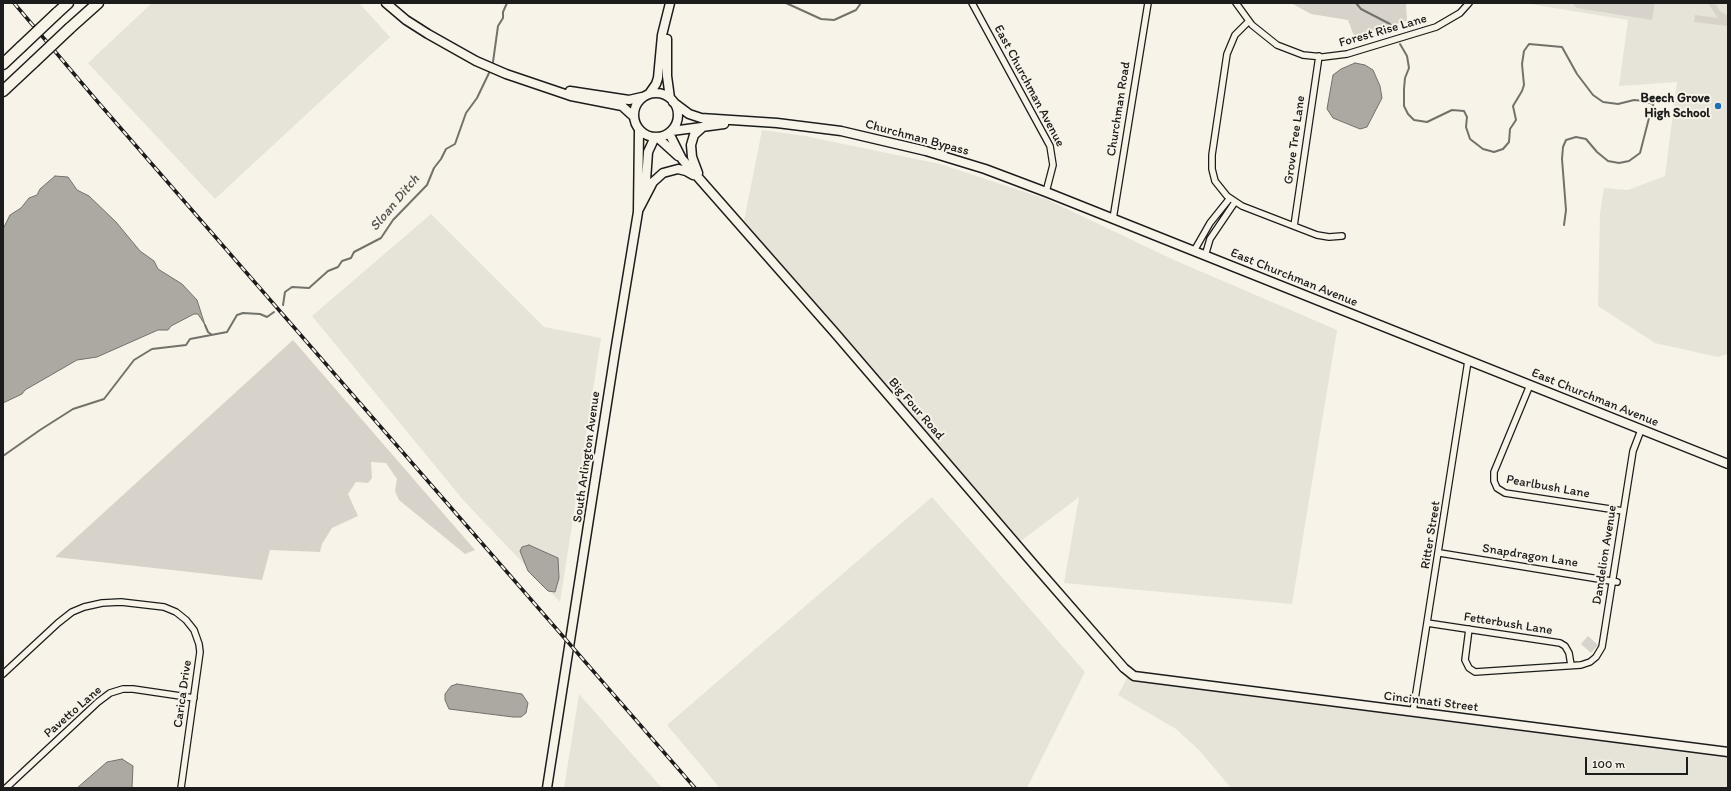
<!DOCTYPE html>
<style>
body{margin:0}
#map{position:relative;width:1731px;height:791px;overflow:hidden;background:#f7f3e8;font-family:Itim,sans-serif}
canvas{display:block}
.frame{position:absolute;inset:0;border:4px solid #1c1c1c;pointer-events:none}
.scale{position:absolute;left:1585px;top:757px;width:103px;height:18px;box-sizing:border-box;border:2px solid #1c1c1c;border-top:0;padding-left:5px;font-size:12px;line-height:14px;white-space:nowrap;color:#1c1c1c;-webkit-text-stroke:3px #f7f3e8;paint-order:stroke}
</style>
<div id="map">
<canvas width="1731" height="791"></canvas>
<div class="frame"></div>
<div class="scale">100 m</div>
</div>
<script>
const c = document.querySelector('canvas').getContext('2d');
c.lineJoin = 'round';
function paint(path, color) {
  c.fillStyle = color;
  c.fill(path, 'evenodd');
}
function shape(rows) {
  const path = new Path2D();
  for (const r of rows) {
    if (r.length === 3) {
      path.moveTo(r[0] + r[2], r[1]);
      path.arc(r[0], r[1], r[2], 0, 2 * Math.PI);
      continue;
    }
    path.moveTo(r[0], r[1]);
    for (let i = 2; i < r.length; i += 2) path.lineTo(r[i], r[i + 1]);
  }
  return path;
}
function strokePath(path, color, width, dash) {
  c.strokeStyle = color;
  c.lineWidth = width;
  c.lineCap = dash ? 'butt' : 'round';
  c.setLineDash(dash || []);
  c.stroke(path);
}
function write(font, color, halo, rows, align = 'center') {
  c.font = font + ' Itim,sans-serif';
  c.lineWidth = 4;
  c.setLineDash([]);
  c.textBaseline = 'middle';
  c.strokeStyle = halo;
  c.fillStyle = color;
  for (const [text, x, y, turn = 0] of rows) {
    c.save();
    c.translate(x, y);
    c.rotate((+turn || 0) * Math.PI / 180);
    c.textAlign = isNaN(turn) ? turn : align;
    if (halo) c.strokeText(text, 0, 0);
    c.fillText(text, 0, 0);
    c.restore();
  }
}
paint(shape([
 [152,3,359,3,390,37,215,199,88,63],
 [1524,3,1728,3,1728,354,1718,357,1655,343,1598,306,1600,214,1604,188,1628,190,1665,176,1677,82,1619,86,1628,20],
 [762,130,805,136,940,164,1046,199,1174,260,1337,330,1292,604,1064,583,1079,497,1021,541,744,221],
 [431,214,544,327,601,338,560,602,464,501,312,316],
 [932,497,1085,672,1027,788,720,788,667,725],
 [1128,676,1728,755,1728,788,1231,788,1200,751,1176,729,1118,695],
 [579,694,662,788,564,788]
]), '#e6e3d9');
paint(shape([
 [1291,3,1406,3,1407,21,1354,36,1348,20,1311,14],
 [1572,3,1655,3,1652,20,1577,8],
 [1708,3,1715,3,1720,11,1728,16,1728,26,1694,22,1695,15,1718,18],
 [293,340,475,550,465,554,399,500,395,491,397,479,386,463,371,462,372,478,368,483,356,482,348,494,358,516,332,528,322,544,320,552,270,550,262,580,55,557],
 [1588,636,1598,645,1591,653,1581,644]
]), '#d7d3cb');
const water = shape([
 [1355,63,1365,65,1373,70,1380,86,1382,98,1367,127,1360,129,1333,118,1327,109,1333,75,1341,69,1355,63],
 [55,176,68,177,77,190,89,196,116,222,140,251,154,261,158,269,182,284,197,300,205,325,198,314,194,314,171,326,168,330,158,330,97,357,77,360,25,390,22,394,3,403,3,229,10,215,21,208,29,198,37,195,40,189,55,176],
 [529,545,558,558,559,578,555,592,548,591,528,571,520,551,522,547,529,545],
 [457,684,522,694,528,703,526,713,521,717,513,717,449,709,445,700,445,694,451,686,457,684],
 [122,759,133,766,132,788,77,788,107,762,122,759]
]);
paint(water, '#aca9a2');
strokePath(water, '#72716c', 1);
strokePath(shape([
 [786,3,821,19,834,20,856,10,861,3],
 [1356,3,1361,9,1390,24,1395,31],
 [1400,44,1407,56,1409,68,1405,78,1404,89,1404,106,1408,114,1414,120,1427,122,1452,110,1464,111,1467,117,1466,127,1470,139,1483,149,1494,152,1503,149,1509,142,1510,129,1516,120,1513,106,1522,91,1524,85,1522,64,1524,51,1529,44,1562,47,1577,74,1593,95,1603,102,1618,104,1634,100,1644,101,1653,104,1653,112,1649,118,1640,153,1629,161,1619,163,1608,161,1597,152,1586,139,1576,137,1566,140,1563,147,1562,159,1566,210,1564,225],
 [493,62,498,26,503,18,503,12,507,3],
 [283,305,285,292,292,287,309,288,328,271,338,267,342,261,351,258,354,252,381,238,393,220,427,185,434,168,441,159,446,149,455,144,466,113,477,98,489,73],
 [205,325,208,332,212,335],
 [3,456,40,430,73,409,104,399,134,360,152,349,186,345,190,339,227,332,237,315,243,313,260,314,267,317,274,312]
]), '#72716c', 2);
const street = shape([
 [972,3,1050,146,1053,165,1046,192],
 [1236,3,1252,25,1277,45,1303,55,1323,57,1347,54,1436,27,1460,13,1469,3],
 [1249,21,1235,35,1227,54,1212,155,1212,169,1215,181,1227,196,1242,206,1317,235,1329,237,1342,236],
 [1113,219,1148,3],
 [1294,226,1319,56],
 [1194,251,1210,223,1230,198],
 [1205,256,1210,239,1235,202],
 [1530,385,1494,472,1494,481,1497,488,1505,493,1623,511],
 [1440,553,1617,582],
 [1427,623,1560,643,1565,646,1569,653,1571,665],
 [1469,629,1465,660,1469,668,1475,672,1581,665,1590,662,1596,657,1602,647,1633,451,1641,430],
 [3,674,58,623,72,612,84,607,102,603,121,602,164,607,176,612,186,620,194,630,199,644,200,652,181,788],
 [1413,712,1468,361],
 [6,788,98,702,110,693,123,689,133,689,194,698]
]);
const secondary = shape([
 [386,3,406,20,428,34,476,61,506,74,571,96,622,106,633,116],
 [667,39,667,76,670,98],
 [570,91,629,100,642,97],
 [656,115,22],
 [649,94,656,84,658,78,662,35,670,3],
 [673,102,689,114,701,118,777,123,841,131,926,151,985,169,1046,192,1728,464],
 [672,131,724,124],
 [669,133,682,159,835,333,1036,567,1124,668,1134,676,1728,752],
 [657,137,678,156],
 [698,173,692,157,691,145,694,135,704,126],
 [645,195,648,152,655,137],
 [639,209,653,182,663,173,678,169,686,171,693,175],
 [547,788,615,352,638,212,639,130]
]);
const highway = shape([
 [57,13,68,3],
 [70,28,98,3],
 [3,64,21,47],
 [3,91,34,62]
]);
strokePath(street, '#1c1c1c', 8);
strokePath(secondary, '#1c1c1c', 11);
strokePath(highway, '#1c1c1c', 13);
strokePath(street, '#f7f3e8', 5.5);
strokePath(secondary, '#f7f3e8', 8);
strokePath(highway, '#f7f3e8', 10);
const rail = shape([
 [14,3,97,101,695,788]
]);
strokePath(rail, '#1c1c1c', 3.5);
strokePath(rail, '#f7f3e8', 2, [6]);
const highwayBridge = shape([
 [21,47,57,13],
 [34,62,70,28]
]);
strokePath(highwayBridge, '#1c1c1c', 13, []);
strokePath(highwayBridge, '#f7f3e8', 10);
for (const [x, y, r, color] of [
 [1718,106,4,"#1f6fb2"]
]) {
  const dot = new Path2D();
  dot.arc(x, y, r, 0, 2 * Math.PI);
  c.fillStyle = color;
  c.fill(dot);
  strokePath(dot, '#f7f3e8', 1.5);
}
write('13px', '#1c1c1c', '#f7f3e8', [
 ["Forest Rise Lane",1383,31,-16],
 ["East Churchman Avenue",1029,86,62],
 ["Churchman Road",1119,109,-81],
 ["Churchman Bypass",917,138,15],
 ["Grove Tree Lane",1295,140,-82],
 ["East Churchman Avenue",1294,278,22],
 ["East Churchman Avenue",1595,398,22],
 ["Big Four Road",916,409,49],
 ["South Arlington Avenue",587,457,-82],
 ["Pearlbush Lane",1548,487,10],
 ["Ritter Street",1431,535,-81],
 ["Dandelion Avenue",1605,555,-81],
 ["Snapdragon Lane",1530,556,9],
 ["Fetterbush Lane",1508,624,9],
 ["Carica Drive",183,694,-82],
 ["Cincinnati Street",1431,702,7],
 ["Pavetto Lane",73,712,-41]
]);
write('bold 13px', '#1c1c1c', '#f7f3e8', [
 ["Beech Grove",1710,99],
 ["High School",1710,114]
], 'right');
write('italic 14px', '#565452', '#f7f3e8', [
 ["Sloan Ditch",395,203,-50]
]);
</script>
